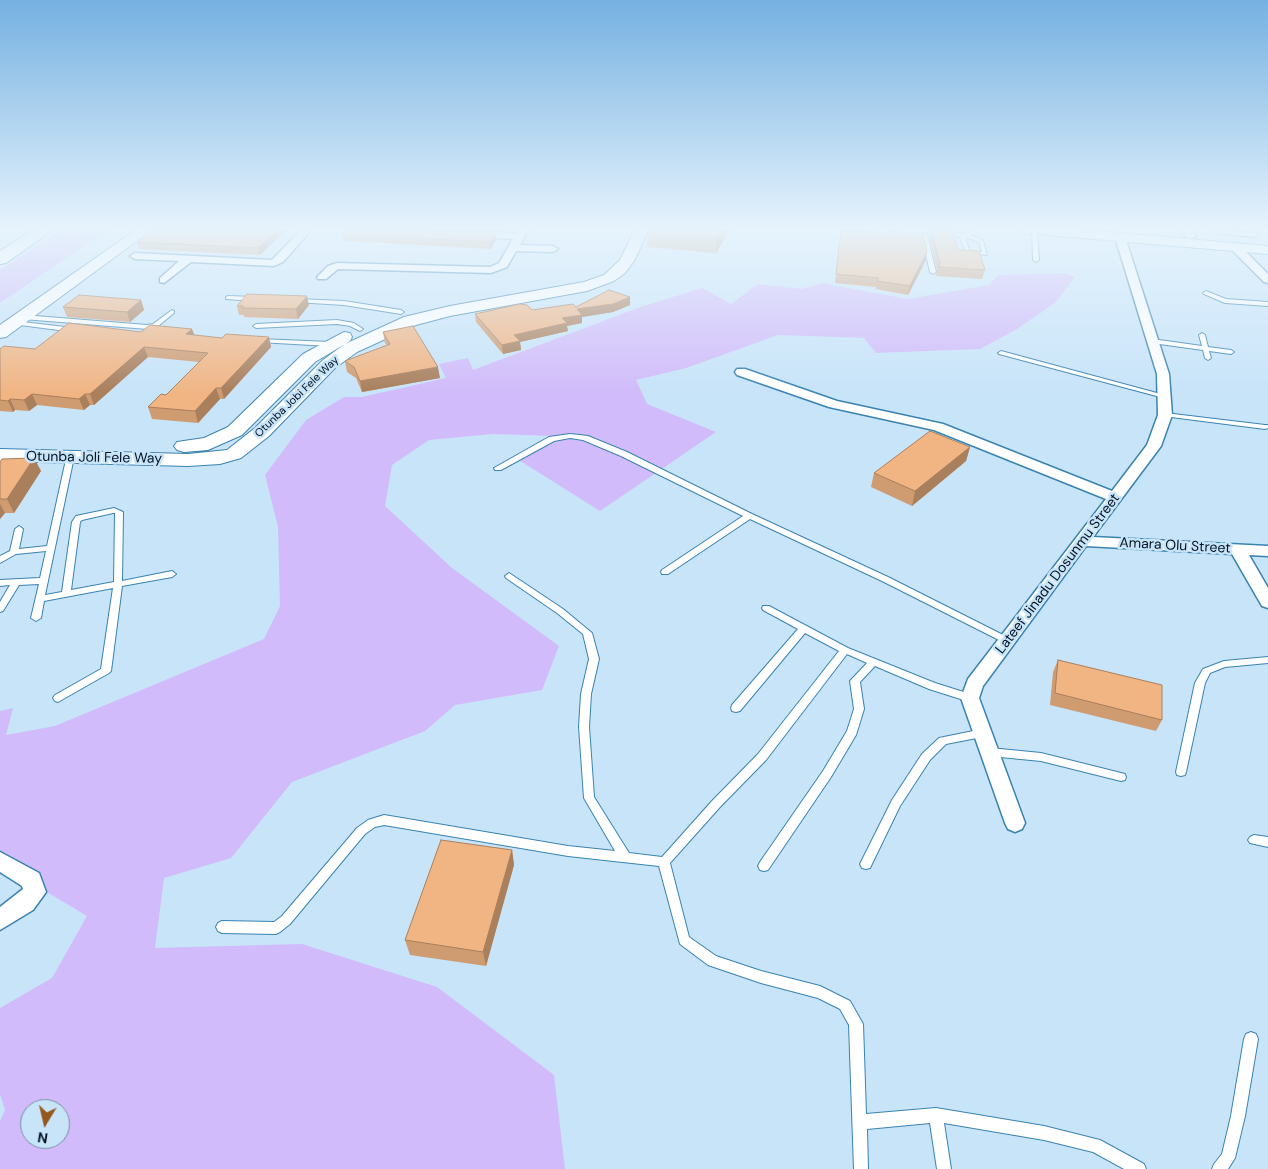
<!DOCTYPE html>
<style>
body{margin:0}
#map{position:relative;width:1268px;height:1169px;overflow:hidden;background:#c8e4f9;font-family:"DM Sans",sans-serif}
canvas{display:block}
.north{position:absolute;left:20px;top:1099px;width:50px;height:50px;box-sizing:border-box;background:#c8e4f9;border:1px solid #7890a3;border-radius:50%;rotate:189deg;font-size:14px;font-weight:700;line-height:20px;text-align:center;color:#001221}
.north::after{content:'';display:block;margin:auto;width:18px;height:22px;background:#95581c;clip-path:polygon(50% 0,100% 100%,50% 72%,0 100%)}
</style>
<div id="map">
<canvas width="1268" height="1169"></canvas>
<div class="north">N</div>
</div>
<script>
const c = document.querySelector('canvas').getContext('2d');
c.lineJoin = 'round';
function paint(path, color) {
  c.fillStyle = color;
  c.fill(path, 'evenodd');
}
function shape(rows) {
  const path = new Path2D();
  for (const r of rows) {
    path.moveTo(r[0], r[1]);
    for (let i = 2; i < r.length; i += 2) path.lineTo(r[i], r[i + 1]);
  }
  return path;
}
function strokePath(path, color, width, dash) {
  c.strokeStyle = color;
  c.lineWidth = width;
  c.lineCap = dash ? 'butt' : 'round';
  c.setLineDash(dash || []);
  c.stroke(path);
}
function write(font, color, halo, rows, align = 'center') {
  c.font = font + ' "DM Sans",sans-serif';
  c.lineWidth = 5;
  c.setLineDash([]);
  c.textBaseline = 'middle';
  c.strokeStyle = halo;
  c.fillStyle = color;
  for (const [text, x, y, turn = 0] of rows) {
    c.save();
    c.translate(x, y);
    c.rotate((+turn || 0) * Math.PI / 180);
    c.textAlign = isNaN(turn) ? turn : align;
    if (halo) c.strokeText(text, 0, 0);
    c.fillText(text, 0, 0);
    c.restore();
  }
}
paint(shape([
 [62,229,109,229,0,303,0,270],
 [1065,273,1075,277,1055,303,1017,329,980,349,876,353,864,338,778,335,686,368,636,380,647,404,716,432,600,511,514,457,551,436,493,434,429,440,392,465,385,506,452,568,559,646,542,690,455,705,425,731,292,782,231,858,164,878,155,948,302,944,437,987,554,1075,565,1169,0,1169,0,1121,5,1110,0,1094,0,1008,52,978,87,916,0,864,0,711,13,708,6,735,55,726,264,639,280,606,278,527,265,475,306,420,344,397,362,397,446,378,439,364,468,358,473,370,643,306,702,288,731,304,758,284,803,289,821,283,908,299,989,285,998,275],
 [30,1109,60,1109,60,1139,30,1139]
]), '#d1bbfa');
const lane = shape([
 [929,229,935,229,937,233,927,235,936,272,933,274,930,272,921,234,931,232,929,229],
 [962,229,968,229,970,235,983,240,987,255,966,253,960,237,944,236,941,234,944,232,965,234,962,229],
 [968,238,979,242,982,252,970,251,965,239,968,238],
 [1032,229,1037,230,1039,260,1036,262,1033,260,1032,229],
 [1215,229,1251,233,1249,229,1255,229,1258,235,1255,237,1220,234,1215,229],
 [1206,291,1226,299,1268,302,1268,306,1225,303,1204,294,1203,293,1206,291],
 [228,296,254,297,257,299,254,301,226,299,226,297,228,296],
 [297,299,344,301,401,310,404,312,401,314,344,305,295,302,294,301,297,299],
 [172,310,174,311,174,313,157,327,147,329,23,319,20,317,23,315,147,325,153,324,172,310],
 [337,320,354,323,363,329,360,331,350,326,337,324,256,328,253,326,256,324,337,320],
 [14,321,74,328,77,330,74,332,12,324,12,322,14,321],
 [1202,333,1205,335,1208,347,1231,350,1234,352,1231,354,1209,351,1211,358,1208,360,1205,358,1203,350,1152,343,1149,341,1152,339,1202,346,1199,335,1202,333],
 [260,339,330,342,333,344,330,346,258,342,257,341,260,339],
 [1001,351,1168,396,1169,397,1168,398,1164,398,999,354,998,353,1001,351],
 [1165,413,1265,425,1268,425,1268,428,1265,429,1163,416,1163,414,1165,413],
 [570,434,588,436,627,452,752,514,888,577,1011,639,1013,641,1011,643,1005,643,882,581,750,519,668,574,662,574,661,572,662,570,743,516,621,456,583,440,570,438,554,441,501,470,495,470,494,468,549,437,570,434],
 [67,455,73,455,74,457,45,595,62,592,72,522,76,516,114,508,123,512,122,581,172,571,176,574,172,577,122,586,111,671,109,673,58,702,55,701,53,698,55,695,101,669,113,588,44,601,41,618,36,621,31,618,39,584,19,585,3,611,0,612,0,602,10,585,0,586,0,580,40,578,46,551,16,554,0,563,0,556,10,551,15,529,19,526,23,529,19,549,47,546,67,455],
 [113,513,115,513,114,582,71,590,80,522,82,520,113,513],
 [509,573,563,609,592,633,599,659,591,694,589,727,594,797,629,853,662,857,712,801,758,754,839,651,805,633,740,711,736,712,732,711,731,708,732,705,798,629,763,610,762,608,763,606,769,606,848,648,935,683,973,695,975,698,973,701,970,702,929,689,875,666,860,682,864,709,856,735,831,777,768,870,764,871,760,870,758,866,760,862,823,771,847,731,854,709,850,681,867,663,847,654,766,760,720,807,670,863,689,937,716,956,761,971,820,986,850,1001,863,1024,866,1114,936,1108,1044,1126,1100,1140,1144,1164,1146,1169,1124,1169,1093,1152,1044,1140,944,1123,951,1169,937,1169,930,1123,867,1129,868,1169,854,1169,849,1025,840,1009,818,998,761,983,708,965,680,944,659,866,568,856,384,825,375,827,365,834,290,924,280,932,276,934,222,933,218,931,216,927,218,923,222,921,274,922,282,916,357,828,368,820,384,815,568,846,615,851,584,798,579,727,581,694,589,659,583,634,557,613,506,578,505,576,509,573],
 [1268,657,1268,663,1225,667,1210,673,1205,683,1186,772,1185,775,1181,776,1177,775,1176,772,1195,683,1203,669,1224,661,1268,657],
 [983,729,987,730,988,733,987,736,946,744,930,760,900,806,870,868,866,869,862,868,860,864,892,800,922,754,939,738,983,729],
 [990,748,1041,753,1125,774,1126,777,1125,780,1121,781,1041,761,990,756,986,755,985,752,986,749,990,748],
 [1254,835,1268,837,1268,847,1250,843,1248,840,1250,837,1254,835],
 [1251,1032,1256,1034,1258,1039,1245,1116,1235,1158,1228,1169,1212,1169,1214,1164,1222,1154,1231,1116,1244,1039,1246,1034,1251,1032]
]);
const street = shape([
 [302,229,312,229,283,262,274,266,191,262,164,283,160,282,160,278,179,261,135,259,130,256,135,253,272,260,302,229],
 [519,229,529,229,520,245,553,246,558,249,553,252,516,251,507,267,491,273,338,269,326,279,318,279,317,277,328,266,337,263,490,267,499,263,513,239,475,237,472,236,472,232,517,233,519,229],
 [1181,229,1191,229,1196,237,1188,239,1181,229],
 [1120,234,1125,237,1169,374,1172,415,1161,446,1093,537,1268,546,1268,556,1249,555,1268,588,1268,608,1262,606,1232,554,1086,546,983,686,979,698,1025,823,1022,829,1015,832,1008,829,1005,823,961,698,968,679,1106,499,934,430,829,407,737,375,735,372,737,369,745,369,837,401,943,424,1112,491,1147,445,1158,415,1157,374,1115,237,1120,234],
 [1230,244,1238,244,1268,274,1268,283,1264,282,1230,248,1230,244],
 [0,852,39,873,46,892,33,910,0,930,0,907,23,889,22,886,0,872,0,852]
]);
const secondary = shape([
 [137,229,153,229,6,337,0,338,0,325,137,229],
 [635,229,649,229,634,261,625,273,614,281,587,291,450,316,416,325,357,352,335,368,269,436,241,458,220,464,188,466,0,461,0,449,188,454,227,450,255,428,323,360,345,344,404,317,450,306,584,282,604,275,620,260,635,229],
 [1016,229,1074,229,1268,246,1268,254,1023,233,1016,229],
 [344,332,350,333,352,337,350,341,315,362,242,435,208,450,184,452,177,450,174,446,177,442,204,438,228,427,303,354,344,332]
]);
const highway = shape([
 [35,229,54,229,6,263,0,264,0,251,35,229]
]);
strokePath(lane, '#3983b2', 2);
strokePath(street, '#3983b2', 3);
strokePath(secondary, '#3983b2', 2);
strokePath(highway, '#3983b2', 2);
paint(lane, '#fff');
paint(street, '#fff');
paint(secondary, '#fff');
paint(highway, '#fff');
paint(shape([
 [287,229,260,255,139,249,137,242],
 [441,229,502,229,502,231],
 [730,229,716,253,647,247,648,233],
 [931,229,985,270,982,279,936,276,937,270,929,237],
 [841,230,926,260,908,295,876,289,876,287,835,283],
 [496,233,496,240,491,249,344,241,342,234],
 [141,300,144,310,130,322,67,317,63,307],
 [309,305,298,319,244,317,244,315,239,315,237,306],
 [630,305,613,312,582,317,582,323,567,326,568,331,520,342,521,350,503,354,476,322,475,314],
 [141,332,194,335,222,338,269,337,271,347,224,399,220,399,198,423,152,419,148,407,166,395,199,362,148,357,94,405,90,405,84,410,37,405,29,411,15,410,13,412,0,411,0,349,35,349],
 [383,332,440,378,362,392,356,378,347,372,345,361,387,345,385,343],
 [970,447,966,461,912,506,871,487,874,473],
 [34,458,41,471,14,513,5,513,0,519,0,462],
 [1058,660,1162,720,1156,731,1050,705,1053,672],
 [512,850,514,865,486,966,410,955,405,940]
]), '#cf9c72');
paint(shape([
 [278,229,287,229,260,255,258,248],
 [723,229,730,229,716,253,717,238],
 [496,233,496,240,491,249,490,242],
 [927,251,926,260,908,295,910,286],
 [307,296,309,305,298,319,296,309],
 [630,297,630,305,613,312,582,317,582,323,567,326,568,331,520,342,521,350,503,354,502,345,514,335,562,318,577,309],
 [141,300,144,310,130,322,127,312],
 [192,329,196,339,186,334],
 [269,337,271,347,224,399,221,388],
 [144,347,148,357,94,405,90,394],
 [438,367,440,378,362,392,360,381],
 [216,388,220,399,198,423,195,411],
 [32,394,37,405,29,411,24,400],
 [85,394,90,405,84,410,79,399],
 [10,399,15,410,13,412,8,401],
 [970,447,966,461,912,506,915,491],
 [34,458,41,471,14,513,7,499],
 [0,504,5,513,0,519],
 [512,850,514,865,486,966,483,952]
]), '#a97f5c');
const building = shape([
 [153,229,278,229,258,248,137,242,153,229],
 [347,229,414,229,496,233,490,242,342,234,347,229],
 [649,229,723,229,717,238,648,233,649,229],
 [931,229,953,230,958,250,979,251,985,270,938,267,940,263,931,229],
 [841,230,888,233,888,231,923,234,927,251,910,286,877,281,879,278,836,274,841,230],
 [609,290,630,297,613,304,577,309,582,315,562,318,567,323,514,335,520,341,502,345,475,314,520,304,527,305,532,310,573,304,576,307,609,290],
 [247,294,307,296,296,309,242,308,243,306,237,306,247,294],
 [79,295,141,300,127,312,63,307,79,295],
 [69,323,141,332,150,325,192,329,186,334,222,338,226,334,269,337,221,388,216,388,195,411,148,407,161,394,166,395,208,353,144,347,90,394,85,394,79,399,32,394,24,400,10,399,8,401,0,400,0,349,4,346,35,349,69,323],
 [413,326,438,367,360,381,354,367,345,361,390,344,383,332,413,326],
 [930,431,970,447,915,491,874,473,930,431],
 [34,458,7,499,0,499,0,462,2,459,34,458],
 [1058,660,1162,685,1162,720,1055,693,1058,660],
 [441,840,512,850,483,952,405,940,441,840]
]);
paint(building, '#f1b584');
strokePath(building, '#a97f5c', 1);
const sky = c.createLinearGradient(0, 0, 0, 393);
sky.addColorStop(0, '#75b1e2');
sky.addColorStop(0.58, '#e6f3fc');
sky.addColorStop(1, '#e6f3fc00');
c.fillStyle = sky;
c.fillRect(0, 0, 1268, 393);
write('11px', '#001221', '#c8e4f9', [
 ["Otunba Jobi Fele Way",297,397,-44]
]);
write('14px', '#001221', '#c8e4f9', [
 ["Otunba Joli Fele Way",94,458,1],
 ["Amara Olu Street",1175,546,3],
 ["Lateef Jinadu Dosunmu Street",1058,574,-53]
]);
</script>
